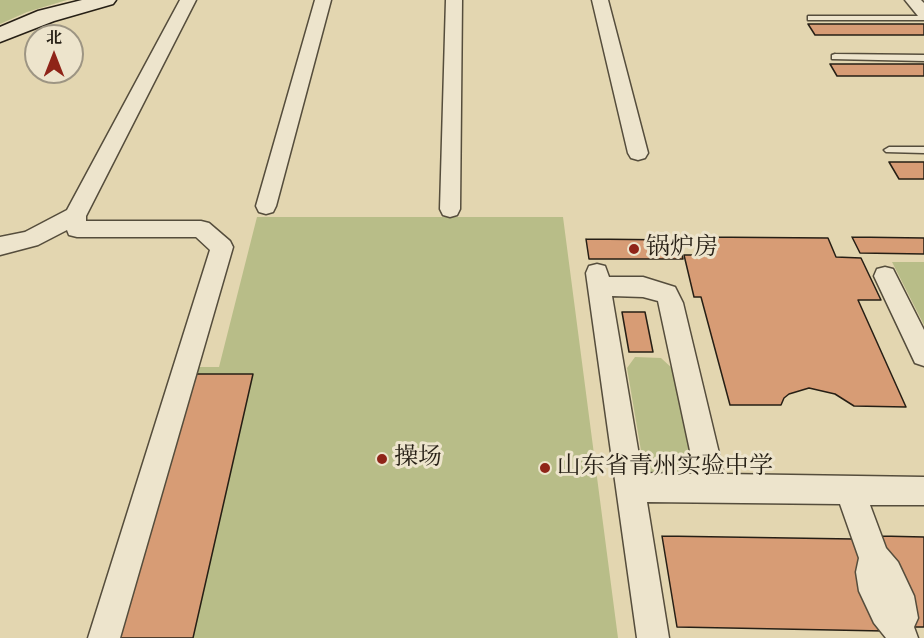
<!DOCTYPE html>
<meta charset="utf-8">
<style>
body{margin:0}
#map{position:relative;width:924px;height:638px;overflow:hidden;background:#e3d6b0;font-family:"IM FELL DW Pica","Noto Serif SC",serif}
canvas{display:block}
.north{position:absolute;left:24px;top:24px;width:60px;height:60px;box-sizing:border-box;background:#ede4cc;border:2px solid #9d9583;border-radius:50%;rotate:0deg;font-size:16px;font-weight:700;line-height:24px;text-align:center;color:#261f15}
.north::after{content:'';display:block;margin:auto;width:21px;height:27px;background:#8f2418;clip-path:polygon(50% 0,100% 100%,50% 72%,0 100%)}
</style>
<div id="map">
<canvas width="924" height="638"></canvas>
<div class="north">北</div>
</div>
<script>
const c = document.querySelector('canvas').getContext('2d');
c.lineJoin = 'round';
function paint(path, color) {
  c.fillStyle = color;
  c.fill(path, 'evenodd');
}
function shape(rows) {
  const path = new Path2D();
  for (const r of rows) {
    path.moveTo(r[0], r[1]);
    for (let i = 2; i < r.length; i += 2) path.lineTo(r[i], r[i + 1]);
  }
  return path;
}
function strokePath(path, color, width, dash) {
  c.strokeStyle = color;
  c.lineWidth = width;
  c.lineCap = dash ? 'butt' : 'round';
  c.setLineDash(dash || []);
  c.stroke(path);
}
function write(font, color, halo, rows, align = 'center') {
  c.font = font + ' "IM FELL DW Pica","Noto Serif SC",serif';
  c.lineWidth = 6;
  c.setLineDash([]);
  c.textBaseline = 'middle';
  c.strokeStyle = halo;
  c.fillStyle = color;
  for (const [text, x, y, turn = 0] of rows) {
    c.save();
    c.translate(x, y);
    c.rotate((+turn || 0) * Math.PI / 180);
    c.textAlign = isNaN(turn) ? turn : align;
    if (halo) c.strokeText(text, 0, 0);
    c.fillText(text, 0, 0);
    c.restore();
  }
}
paint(shape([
 [0,0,67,0,27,12,0,24],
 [257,217,563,217,618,638,117,638,196,367,219,367],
 [892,262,924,262,924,325],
 [635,357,661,358,673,369,697,481,646,480,627,368]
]), '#b8bd88');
const building = shape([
 [808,24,924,24,924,35,815,35,808,24],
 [830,64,924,64,924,76,837,76,830,64],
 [889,162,924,162,924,179,899,179,889,162],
 [698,237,828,238,836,257,861,258,881,300,858,300,906,407,854,406,835,394,809,388,789,394,784,398,781,405,730,405,701,297,694,297,684,255,703,255,698,237],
 [852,237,924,238,924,254,860,253,852,237],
 [586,239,678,240,683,259,589,259,586,239],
 [622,312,645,312,653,352,629,352,622,312],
 [194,374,253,374,193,638,118,638,194,374],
 [662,536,853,539,884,631,677,627,662,536],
 [880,536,924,537,924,627,913,627,880,536]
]);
paint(building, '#d79c75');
strokePath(building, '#261f15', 1.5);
const lane = shape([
 [808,16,924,16,924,20,808,20,808,16],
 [835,54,924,55,924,61,832,59,832,55,835,54],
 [889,147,924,147,924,153,886,152,884,150,889,147]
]);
const street = shape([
 [180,0,196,0,86,216,86,221,201,221,209,223,230,241,233,247,120,638,88,638,210,250,196,237,77,237,69,235,67,230,38,245,0,255,0,237,25,232,67,210,180,0],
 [315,0,331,0,276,206,273,212,266,214,259,212,256,206,315,0],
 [446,0,462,0,460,209,457,215,450,217,443,215,440,209,446,0],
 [592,0,608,0,648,153,645,158,638,160,631,158,628,153,592,0],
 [905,0,921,0,924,3,924,18,918,16,905,0],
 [597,264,605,266,609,277,643,277,675,287,683,303,724,474,924,477,924,505,870,505,886,548,898,562,914,596,918,618,914,627,918,638,886,638,874,623,859,591,856,572,859,558,840,504,647,502,669,638,637,638,586,273,589,266,597,264],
 [612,296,643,297,658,301,695,474,642,473,612,296],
 [885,267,893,269,924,330,924,366,915,363,874,276,877,269,885,267]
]);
const secondary = shape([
 [82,0,116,0,113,4,54,21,0,42,0,27,38,11,82,0]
]);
strokePath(lane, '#554d3c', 3);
strokePath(street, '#554d3c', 3);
strokePath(secondary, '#261f15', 3);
paint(lane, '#ede4cc');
paint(street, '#ede4cc');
paint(secondary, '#ede4cc');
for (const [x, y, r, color] of [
 [634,249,6,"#8f2418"],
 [382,459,6,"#8f2418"],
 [545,468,6,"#8f2418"]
]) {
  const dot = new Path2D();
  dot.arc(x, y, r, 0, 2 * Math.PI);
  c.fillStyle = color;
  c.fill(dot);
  strokePath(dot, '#ede4cc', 2);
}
write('24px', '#261f15', '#ede4cc', [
 ["锅炉房",646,249],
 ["操场",394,459],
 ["山东省青州实验中学",557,468]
], 'left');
</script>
